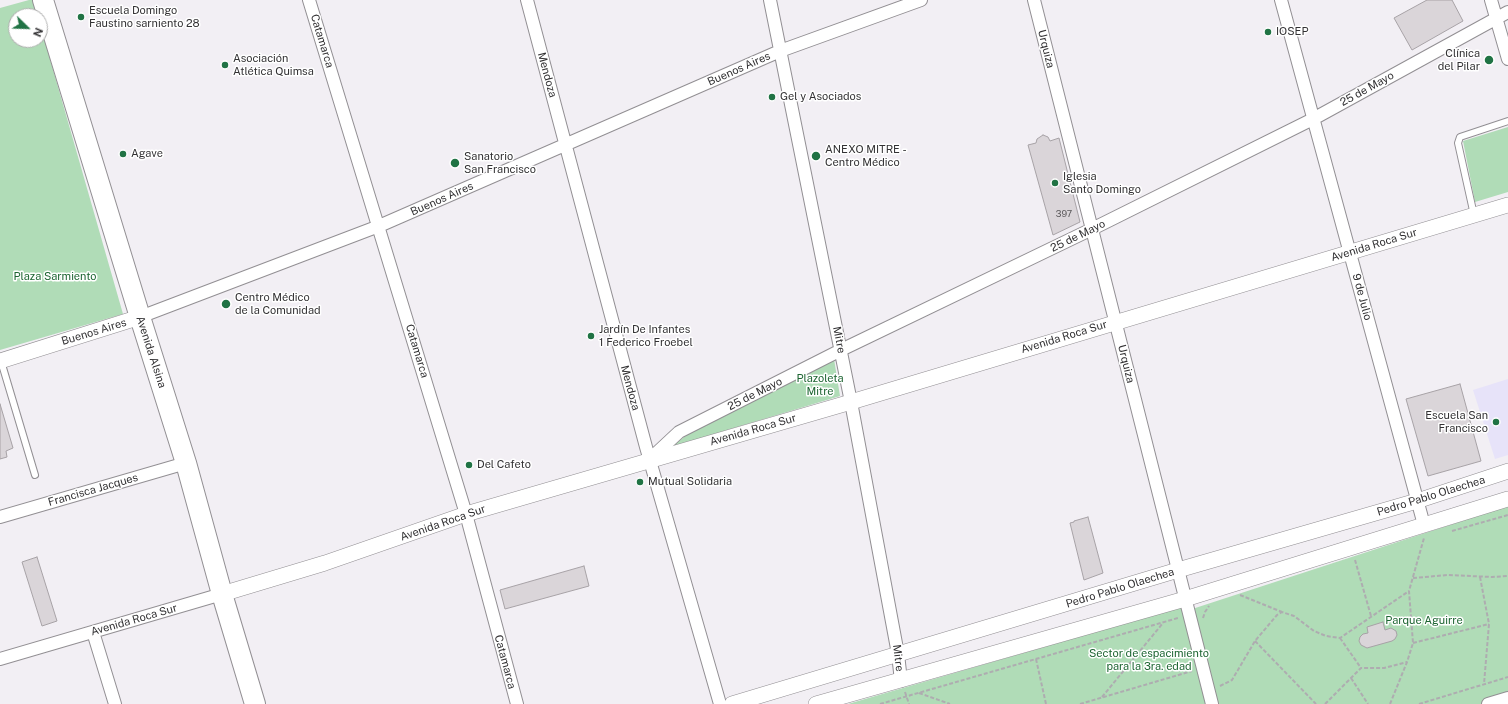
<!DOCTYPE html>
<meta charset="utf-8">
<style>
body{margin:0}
#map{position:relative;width:1508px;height:704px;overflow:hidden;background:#f2eff4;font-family:"Public Sans",sans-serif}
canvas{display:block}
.north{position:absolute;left:8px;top:8px;width:40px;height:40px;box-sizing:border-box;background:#fff;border:1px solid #adadad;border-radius:50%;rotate:113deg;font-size:11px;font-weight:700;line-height:16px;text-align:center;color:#323133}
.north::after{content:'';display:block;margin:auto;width:14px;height:18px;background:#207344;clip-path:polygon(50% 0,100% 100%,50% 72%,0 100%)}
</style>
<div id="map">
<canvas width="1508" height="704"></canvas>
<div class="north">N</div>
</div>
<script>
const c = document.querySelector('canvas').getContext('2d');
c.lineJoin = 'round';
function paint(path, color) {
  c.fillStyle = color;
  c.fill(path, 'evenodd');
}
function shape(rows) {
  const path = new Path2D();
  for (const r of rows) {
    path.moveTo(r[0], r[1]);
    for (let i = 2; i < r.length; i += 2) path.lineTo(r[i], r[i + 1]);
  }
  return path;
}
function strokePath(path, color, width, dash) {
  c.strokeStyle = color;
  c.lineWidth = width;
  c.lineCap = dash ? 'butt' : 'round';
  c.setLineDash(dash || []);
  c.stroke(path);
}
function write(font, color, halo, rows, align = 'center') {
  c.font = font + ' "Public Sans",sans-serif';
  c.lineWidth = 3;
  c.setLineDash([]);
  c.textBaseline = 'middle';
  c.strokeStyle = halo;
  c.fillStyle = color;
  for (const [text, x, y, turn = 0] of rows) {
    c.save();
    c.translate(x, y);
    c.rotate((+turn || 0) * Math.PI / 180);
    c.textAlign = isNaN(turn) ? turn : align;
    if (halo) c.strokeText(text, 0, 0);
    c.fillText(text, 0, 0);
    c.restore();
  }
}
paint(shape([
 [1508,379,1508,455,1495,459,1473,390]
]), '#e7e3f9');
paint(shape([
 [29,0,33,0,38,16,16,16,16,40,40,40,40,24,123,314,0,350,0,8],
 [1508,127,1508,192,1475,202,1463,141],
 [834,359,840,396,671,447,692,431],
 [1508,506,1508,704,848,704,1181,607,1183,612]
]), '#b0dcb7');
const building = shape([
 [1427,0,1452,0,1463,21,1412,50,1394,18,1427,0],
 [1043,135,1048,137,1050,141,1059,138,1080,222,1053,235,1028,145,1036,143,1037,139,1043,135],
 [1460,384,1481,461,1428,476,1406,399,1460,384],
 [0,404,13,448,6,451,7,457,0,459,0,404],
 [1088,517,1103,573,1084,580,1070,523,1074,522,1074,521,1088,517],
 [37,557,57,621,42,626,22,562,37,557],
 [584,566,589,586,505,609,500,590,584,566],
 [1383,622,1385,630,1391,628,1396,631,1397,635,1395,639,1392,641,1367,648,1361,645,1359,641,1360,637,1363,634,1368,633,1367,627,1383,622]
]);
paint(building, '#dad5d9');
strokePath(building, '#a7a2a6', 1);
const service = shape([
 [1474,215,1458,143,1460,137,1508,121],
 [1,361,35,475]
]);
const minor = shape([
 [309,0,466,514,517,704],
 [527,0,646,447,720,704],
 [770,0,851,402,898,654,901,681],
 [1034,0,1212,704],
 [1281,0,1424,525],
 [1491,0,1508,59],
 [140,317,379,226,780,51,921,0],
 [649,460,679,432,841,350,1092,229,1313,119,1508,12],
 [0,517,186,463],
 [93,632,115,704],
 [0,659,222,594],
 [1488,704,1508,698]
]);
const tertiary = shape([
 [0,361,140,317],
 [222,594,325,563,466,514,851,402,1508,205],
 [732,704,1178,570,1417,501,1508,471],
 [816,704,1185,599,1508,499]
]);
const trunk = shape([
 [43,0,140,317,186,463,222,594,255,704]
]);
strokePath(service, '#928f93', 8);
strokePath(minor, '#928f93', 14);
strokePath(tertiary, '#928f93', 16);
strokePath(trunk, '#928f93', 22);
strokePath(shape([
 [1452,531,1508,515],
 [1355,560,1371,616],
 [1480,577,1489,624,1484,684],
 [1413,578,1448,575,1492,577,1508,576],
 [1240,595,1282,612],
 [1203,618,1205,612,1209,606],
 [1340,638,1361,668],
 [1255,641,1316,704],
 [1413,643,1489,624],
 [1036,659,1046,704],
 [1351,678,1368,704],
 [1220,686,1232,680,1255,641,1277,615,1282,612,1294,616,1314,631,1326,636,1340,638,1409,591],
 [905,692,909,704],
 [919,693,950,704],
 [1102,697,1163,623],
 [880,704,1178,618],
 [1080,704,1192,671],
 [1325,704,1361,668,1384,668,1407,662],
 [1390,704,1407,662,1413,643,1409,591,1424,538],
 [1419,704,1508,677]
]), '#aeacb0', 2, [4, 2]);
strokePath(service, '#fff', 6);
strokePath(minor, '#fff', 12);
strokePath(tertiary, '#fff', 15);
strokePath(trunk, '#fff', 20);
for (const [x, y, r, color] of [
 [81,17,4,"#207344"],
 [1268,32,4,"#207344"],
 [1489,60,5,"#207344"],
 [225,65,4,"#207344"],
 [772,97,4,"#207344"],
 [123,154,4,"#207344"],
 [816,156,5,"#207344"],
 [455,163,5,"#207344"],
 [1055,183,4,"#207344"],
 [226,304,5,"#207344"],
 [591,336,4,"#207344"],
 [1496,422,4,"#207344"],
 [469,465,4,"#207344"],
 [640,482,4,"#207344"]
]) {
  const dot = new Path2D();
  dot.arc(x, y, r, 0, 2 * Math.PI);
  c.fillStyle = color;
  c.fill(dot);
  strokePath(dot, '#fff', 1.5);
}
write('9px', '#5c5a5c', null, [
 ["397",1064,214]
]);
write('11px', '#323133', '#fff', [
 ["Escuela Domingo",89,11],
 ["Faustino sarniento 28",89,24],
 ["IOSEP",1276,32],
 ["Clínica",1480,54,"right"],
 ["del Pilar",1480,67,"right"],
 ["Asociación",233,59],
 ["Atlética Quimsa",233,72],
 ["Gel y Asociados",780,97],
 ["ANEXO MITRE -",825,150],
 ["Centro Médico",825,163],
 ["Agave",131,154],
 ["Sanatorio",464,157],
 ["San Francisco",464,170],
 ["Iglesia",1063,177],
 ["Santo Domingo",1063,190],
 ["Centro Médico",235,298],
 ["de la Comunidad",235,311],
 ["Jardín De Infantes",599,330],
 ["1 Federico Froebel",599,343],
 ["Escuela San",1488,416,"right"],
 ["Francisco",1488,429,"right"],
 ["Del Cafeto",477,465],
 ["Mutual Solidaria",648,482]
], 'left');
write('11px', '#323133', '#fff', [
 ["Catamarca",322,41,73],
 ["Urquiza",1046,49,76],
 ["Buenos Aires",739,69,-24],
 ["Mendoza",547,75,75],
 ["25 de Mayo",1367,89,-29],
 ["Buenos Aires",442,199,-24],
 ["25 de Mayo",1078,236,-26],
 ["Avenida Roca Sur",1374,245,-17],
 ["9 de Julio",1362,297,75],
 ["Buenos Aires",94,332,-17],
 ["Avenida Roca Sur",1064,337,-17],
 ["Mitre",839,340,79],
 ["Catamarca",417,351,73],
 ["Avenida Alsina",151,352,72],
 ["Urquiza",1126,364,76],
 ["Mendoza",630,388,75],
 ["25 de Mayo",755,394,-27],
 ["Avenida Roca Sur",753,430,-16],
 ["Francisca Jacques",93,490,-16],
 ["Pedro Pablo Olaechea",1431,496,-17],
 ["Avenida Roca Sur",443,523,-19],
 ["Pedro Pablo Olaechea",1120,588,-17],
 ["Avenida Roca Sur",134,620,-16],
 ["Mitre",898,658,83],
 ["Catamarca",505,662,75]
]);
write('11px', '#1d6532', '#fff', [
 ["Plaza Sarmiento",55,277],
 ["Plazoleta",820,379],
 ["Mitre",820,392],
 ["Parque Aguirre",1424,621],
 ["Sector de espacimiento",1149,654],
 ["para la 3ra. edad",1149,667]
]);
</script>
